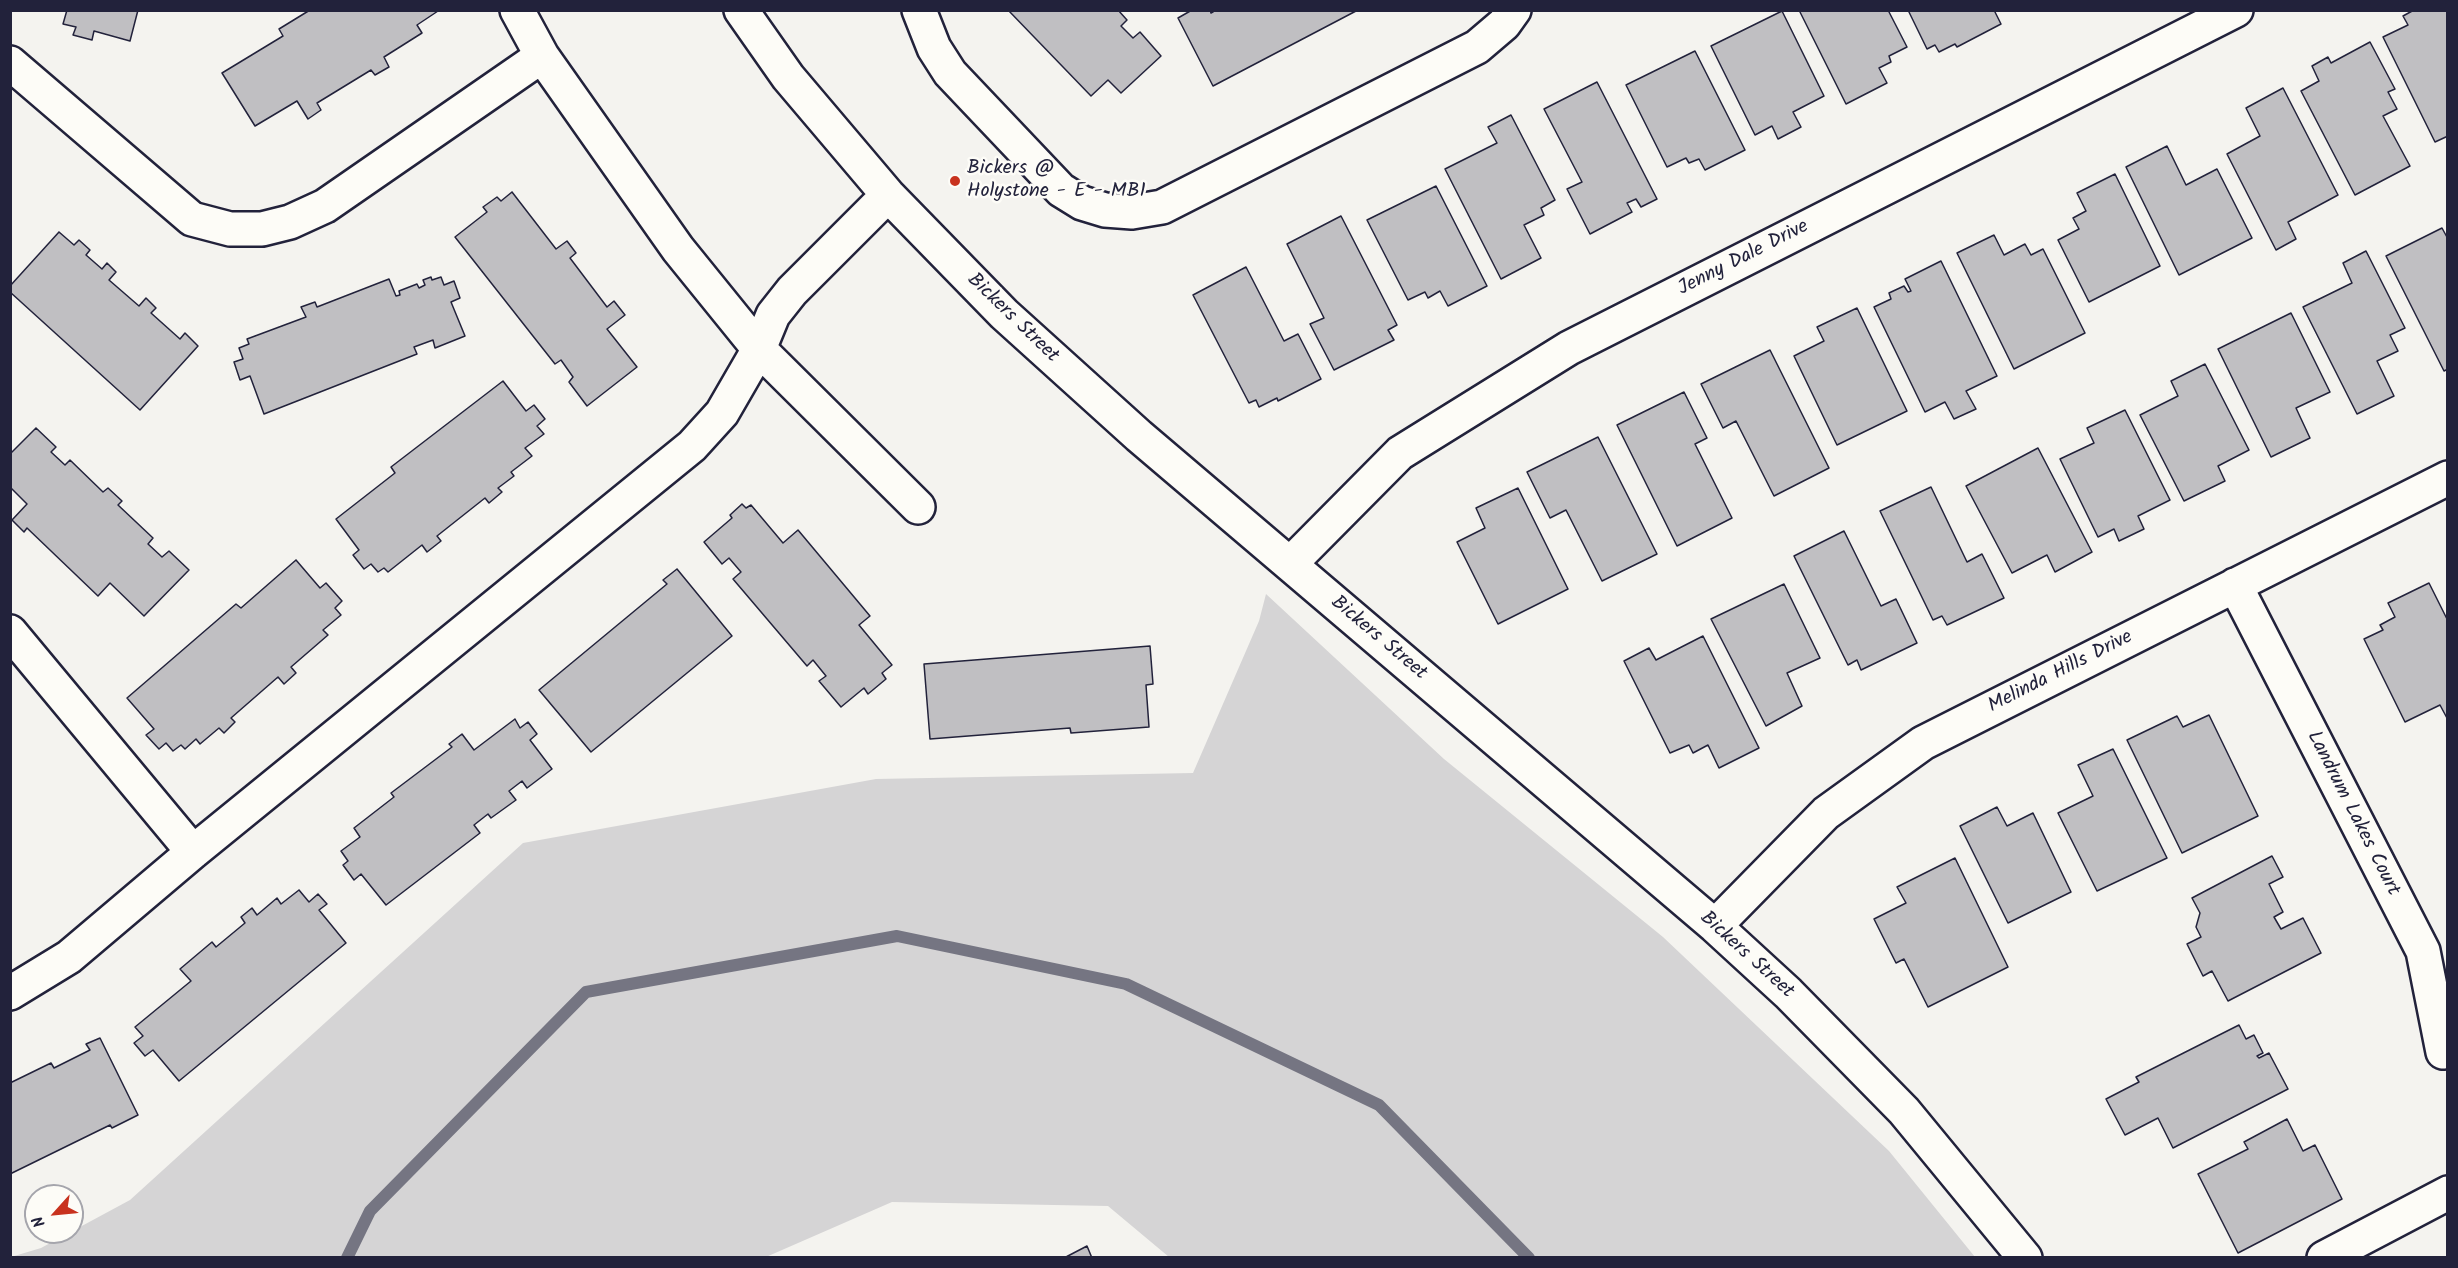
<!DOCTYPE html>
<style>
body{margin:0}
#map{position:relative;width:2458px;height:1268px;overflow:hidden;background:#f4f3ef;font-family:Kalam,sans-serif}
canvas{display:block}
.frame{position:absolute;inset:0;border:12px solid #22223b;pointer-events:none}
.north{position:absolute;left:24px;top:1184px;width:60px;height:60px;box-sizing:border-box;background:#fdfcf7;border:2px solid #a5a5ac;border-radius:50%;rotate:243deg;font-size:16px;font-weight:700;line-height:24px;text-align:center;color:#22223b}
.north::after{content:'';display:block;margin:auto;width:21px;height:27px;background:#c8321e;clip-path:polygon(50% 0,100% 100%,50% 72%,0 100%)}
</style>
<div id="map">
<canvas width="2458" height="1268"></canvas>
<div class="frame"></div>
<div class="north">N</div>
</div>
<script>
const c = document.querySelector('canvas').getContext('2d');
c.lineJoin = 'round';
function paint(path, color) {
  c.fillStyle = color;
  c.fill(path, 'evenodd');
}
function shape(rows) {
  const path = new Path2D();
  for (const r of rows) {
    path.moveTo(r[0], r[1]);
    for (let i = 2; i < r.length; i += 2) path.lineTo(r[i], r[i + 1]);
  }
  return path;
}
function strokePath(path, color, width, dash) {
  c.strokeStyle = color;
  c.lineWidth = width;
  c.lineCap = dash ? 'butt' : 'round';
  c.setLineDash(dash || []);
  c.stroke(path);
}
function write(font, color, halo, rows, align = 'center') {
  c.font = font + ' Kalam,sans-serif';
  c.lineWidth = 5;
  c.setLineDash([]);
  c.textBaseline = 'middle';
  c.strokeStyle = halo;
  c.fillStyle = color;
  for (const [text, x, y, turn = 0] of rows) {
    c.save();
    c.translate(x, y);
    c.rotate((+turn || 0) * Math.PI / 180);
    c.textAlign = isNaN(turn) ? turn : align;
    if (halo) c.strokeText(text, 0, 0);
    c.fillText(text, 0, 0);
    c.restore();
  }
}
paint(shape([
 [1266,594,1444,759,1663,937,1889,1151,1975,1257,1169,1257,1108,1206,892,1202,766,1257,11,1257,41,1248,130,1200,523,843,876,779,1193,773,1259,621]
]), '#d5d4d5');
strokePath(shape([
 [347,1258,370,1211,586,992,897,936,1126,984,1379,1105,1529,1258]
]), '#757582', 12);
const building = shape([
 [67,10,138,10,130,41,94,31,92,40,73,35,76,27,63,24,67,10],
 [310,10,437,10,438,11,417,25,422,33,384,57,389,67,375,75,371,70,317,103,321,110,308,119,297,101,255,126,222,73,283,36,279,29,310,10],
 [1008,10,1118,10,1127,20,1121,26,1133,38,1140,32,1161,56,1121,93,1108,80,1091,96,1008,10],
 [1192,10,1210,10,1211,13,1216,10,1356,11,1213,86,1178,18,1192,10],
 [1799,10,1888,10,1907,47,1889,56,1891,62,1879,68,1887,83,1846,104,1799,10],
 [1908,10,1994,10,2001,24,1957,47,1955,44,1939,52,1935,45,1927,49,1908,10],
 [2414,10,2448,10,2448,136,2435,142,2383,37,2408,25,2403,16,2414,10],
 [1782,11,1824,96,1793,112,1801,127,1778,139,1772,126,1755,135,1711,46,1782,11],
 [2370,42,2395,89,2388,92,2397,109,2383,116,2410,166,2355,195,2301,91,2319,81,2312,66,2328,57,2331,63,2370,42],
 [1695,51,1745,150,1705,170,1699,159,1689,163,1686,158,1667,167,1626,85,1695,51],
 [1597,82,1657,199,1641,207,1636,199,1627,203,1632,212,1590,234,1567,189,1582,182,1544,109,1597,82],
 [2283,88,2338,195,2288,222,2296,239,2276,250,2227,154,2260,136,2246,108,2283,88],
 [1511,115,1555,200,1541,208,1544,215,1524,225,1541,258,1501,279,1445,169,1497,143,1488,127,1511,115],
 [2167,146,2186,185,2217,169,2252,238,2179,275,2126,167,2167,146],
 [2115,174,2160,266,2089,302,2058,240,2079,229,2073,218,2086,211,2077,193,2115,174],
 [1436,186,1487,286,1448,306,1440,291,1428,298,1425,292,1408,300,1367,220,1436,186],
 [512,192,556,249,567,241,576,253,570,258,607,307,614,301,625,315,607,329,637,367,587,406,569,382,573,377,561,360,555,364,455,237,487,212,483,207,497,197,501,201,512,192],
 [1341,216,1397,325,1388,330,1394,340,1334,370,1310,324,1324,318,1287,244,1341,216],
 [2442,228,2448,239,2448,369,2444,371,2386,256,2442,228],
 [59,232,74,245,79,240,90,250,86,255,102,269,107,263,116,272,109,280,139,306,146,298,156,308,151,313,180,339,185,333,198,346,140,410,10,292,10,286,59,232],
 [1994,235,2004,255,2025,244,2031,255,2043,249,2085,333,2014,369,1957,253,1994,235],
 [2366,251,2405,328,2390,335,2398,351,2377,361,2394,396,2357,414,2303,307,2352,283,2343,263,2366,251],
 [1941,261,1997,376,1966,391,1976,409,1954,419,1945,402,1925,412,1874,307,1891,299,1889,293,1904,286,1908,292,1911,291,1905,279,1941,261],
 [1246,267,1284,341,1298,334,1321,379,1278,401,1277,398,1259,407,1256,400,1249,403,1193,295,1246,267],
 [431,277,432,280,441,277,444,285,454,281,460,298,451,302,465,336,435,348,433,340,414,347,417,354,264,414,250,376,240,380,234,362,243,359,239,348,249,344,247,339,306,317,301,307,315,302,317,307,389,279,396,296,400,295,399,291,417,284,419,288,425,285,423,280,431,277],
 [1857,308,1907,411,1837,445,1794,356,1824,341,1817,327,1857,308],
 [2291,313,2330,392,2296,408,2310,438,2271,457,2218,349,2291,313],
 [1770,350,1829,468,1774,496,1736,421,1723,428,1701,384,1770,350],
 [2205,364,2249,450,2218,466,2225,481,2184,501,2140,415,2178,396,2171,381,2205,364],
 [503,381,526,411,534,405,545,419,537,426,544,434,525,448,532,456,511,472,514,476,498,488,502,492,489,503,485,498,437,536,441,541,427,552,422,545,388,572,384,568,378,572,371,564,364,569,353,555,359,550,336,519,395,473,391,467,503,381],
 [1684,392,1707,438,1695,444,1732,518,1677,546,1617,425,1684,392],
 [2125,410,2170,500,2138,516,2144,529,2119,541,2114,529,2098,537,2060,459,2094,443,2087,428,2125,410],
 [36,428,56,447,51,452,65,465,70,460,103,492,108,488,122,501,118,505,153,538,148,544,162,557,169,551,189,570,144,616,110,583,98,596,27,528,24,532,12,520,27,504,10,487,10,454,36,428],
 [1598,437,1657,554,1602,581,1566,510,1550,518,1527,472,1598,437],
 [2038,448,2092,552,2055,572,2047,555,2012,573,1966,486,2038,448],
 [1931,487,1967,562,1982,554,2004,598,1947,625,1942,616,1933,620,1880,511,1931,487],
 [1518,488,1568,589,1498,624,1457,542,1485,528,1476,508,1518,488],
 [742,504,746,508,751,505,783,543,798,530,870,616,859,625,892,665,882,673,886,679,868,694,864,688,841,707,819,681,826,676,813,660,807,666,733,579,741,572,729,558,722,564,704,542,732,518,730,515,742,504],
 [1844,531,1881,606,1896,599,1917,643,1861,670,1857,660,1848,665,1794,556,1844,531],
 [296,560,320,588,326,583,342,601,335,608,341,615,323,630,328,635,291,667,296,673,284,684,278,677,231,718,235,722,224,733,219,728,200,744,196,739,185,749,181,745,173,751,166,743,159,749,146,735,154,729,127,698,236,604,241,608,296,560],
 [677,569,732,636,591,752,539,690,667,584,663,580,677,569],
 [2429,583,2448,621,2448,720,2440,705,2405,722,2364,639,2383,630,2380,625,2395,617,2388,603,2429,583],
 [1784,584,1820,658,1787,673,1802,706,1766,726,1711,619,1784,584],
 [1703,636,1759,748,1719,768,1708,745,1693,753,1689,745,1670,753,1624,661,1649,648,1656,660,1703,636],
 [1150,646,1153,684,1146,685,1149,727,1071,733,1070,728,930,739,924,664,1150,646],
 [2209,715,2258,816,2182,853,2127,740,2177,716,2183,727,2209,715],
 [515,719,520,728,528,722,537,734,530,740,552,769,527,788,522,781,509,791,516,800,491,818,488,814,474,825,480,833,386,905,361,874,354,880,343,865,348,861,341,851,360,837,354,828,394,797,391,793,452,747,449,744,462,734,474,750,515,719],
 [2113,749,2167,858,2097,891,2058,813,2093,796,2078,765,2113,749],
 [1997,807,2007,826,2033,813,2071,892,2008,923,1960,826,1997,807],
 [2272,856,2283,877,2269,884,2283,912,2274,917,2281,929,2303,918,2321,953,2228,1001,2212,971,2203,976,2187,944,2201,937,2196,927,2200,913,2192,898,2272,856],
 [1955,858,2008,967,1928,1007,1904,959,1896,963,1874,919,1906,903,1897,887,1955,858],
 [299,890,309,902,318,894,327,904,319,910,346,943,179,1081,153,1050,145,1056,134,1043,143,1036,135,1027,191,981,180,969,212,942,216,947,245,923,241,917,252,908,257,915,277,898,281,904,299,890],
 [2239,1025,2246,1039,2254,1035,2263,1053,2257,1056,2259,1058,2269,1053,2288,1089,2173,1148,2158,1118,2125,1135,2106,1099,2139,1082,2136,1077,2239,1025],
 [100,1038,138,1115,112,1128,110,1125,10,1174,10,1083,51,1063,54,1068,90,1050,86,1044,100,1038],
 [2287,1119,2303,1151,2315,1145,2342,1199,2238,1253,2198,1174,2248,1149,2244,1142,2287,1119],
 [1087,1246,1092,1258,1064,1258,1087,1246]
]);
paint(building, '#c0bfc2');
strokePath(building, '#22223b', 1.5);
const minor = shape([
 [517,10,542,56,678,249,759,349,918,507],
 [741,10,788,77,888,195,1004,314,1139,436,1715,926,1788,993,1904,1111,2025,1258],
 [919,10,934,48,950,73,1061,190,1082,203,1105,210,1132,212,1162,207,1477,47,1504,24,1514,10],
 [10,63,192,219,230,229,262,229,290,222,325,206,542,56],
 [1290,564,1400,453,1569,348,2236,10],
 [2235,585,2423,951,2443,1052],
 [10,632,193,852],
 [1715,926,1826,813,1923,743,2448,478],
 [10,993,69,957,193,852,692,446,722,413,759,349,773,315,792,291,888,195],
 [2324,1258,2448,1193]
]);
strokePath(minor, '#22223b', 38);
strokePath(minor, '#fdfcf7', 33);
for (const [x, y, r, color] of [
 [955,181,6,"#c8321e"]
]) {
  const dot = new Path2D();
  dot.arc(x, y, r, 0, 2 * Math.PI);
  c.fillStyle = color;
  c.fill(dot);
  strokePath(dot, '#fdfcf7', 2);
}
write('20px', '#22223b', '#fdfcf7', [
 ["Bickers @",967,170],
 ["Holystone - E - MB1",967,193]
], 'left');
write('20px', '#22223b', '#fdfcf7', [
 ["Jenny Dale Drive",1744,259,-27],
 ["Bickers Street",1012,319,44],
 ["Bickers Street",1378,639,40],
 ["Melinda Hills Drive",2061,673,-27],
 ["Landrum Lakes Court",2352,814,63],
 ["Bickers Street",1746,956,42]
]);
</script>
